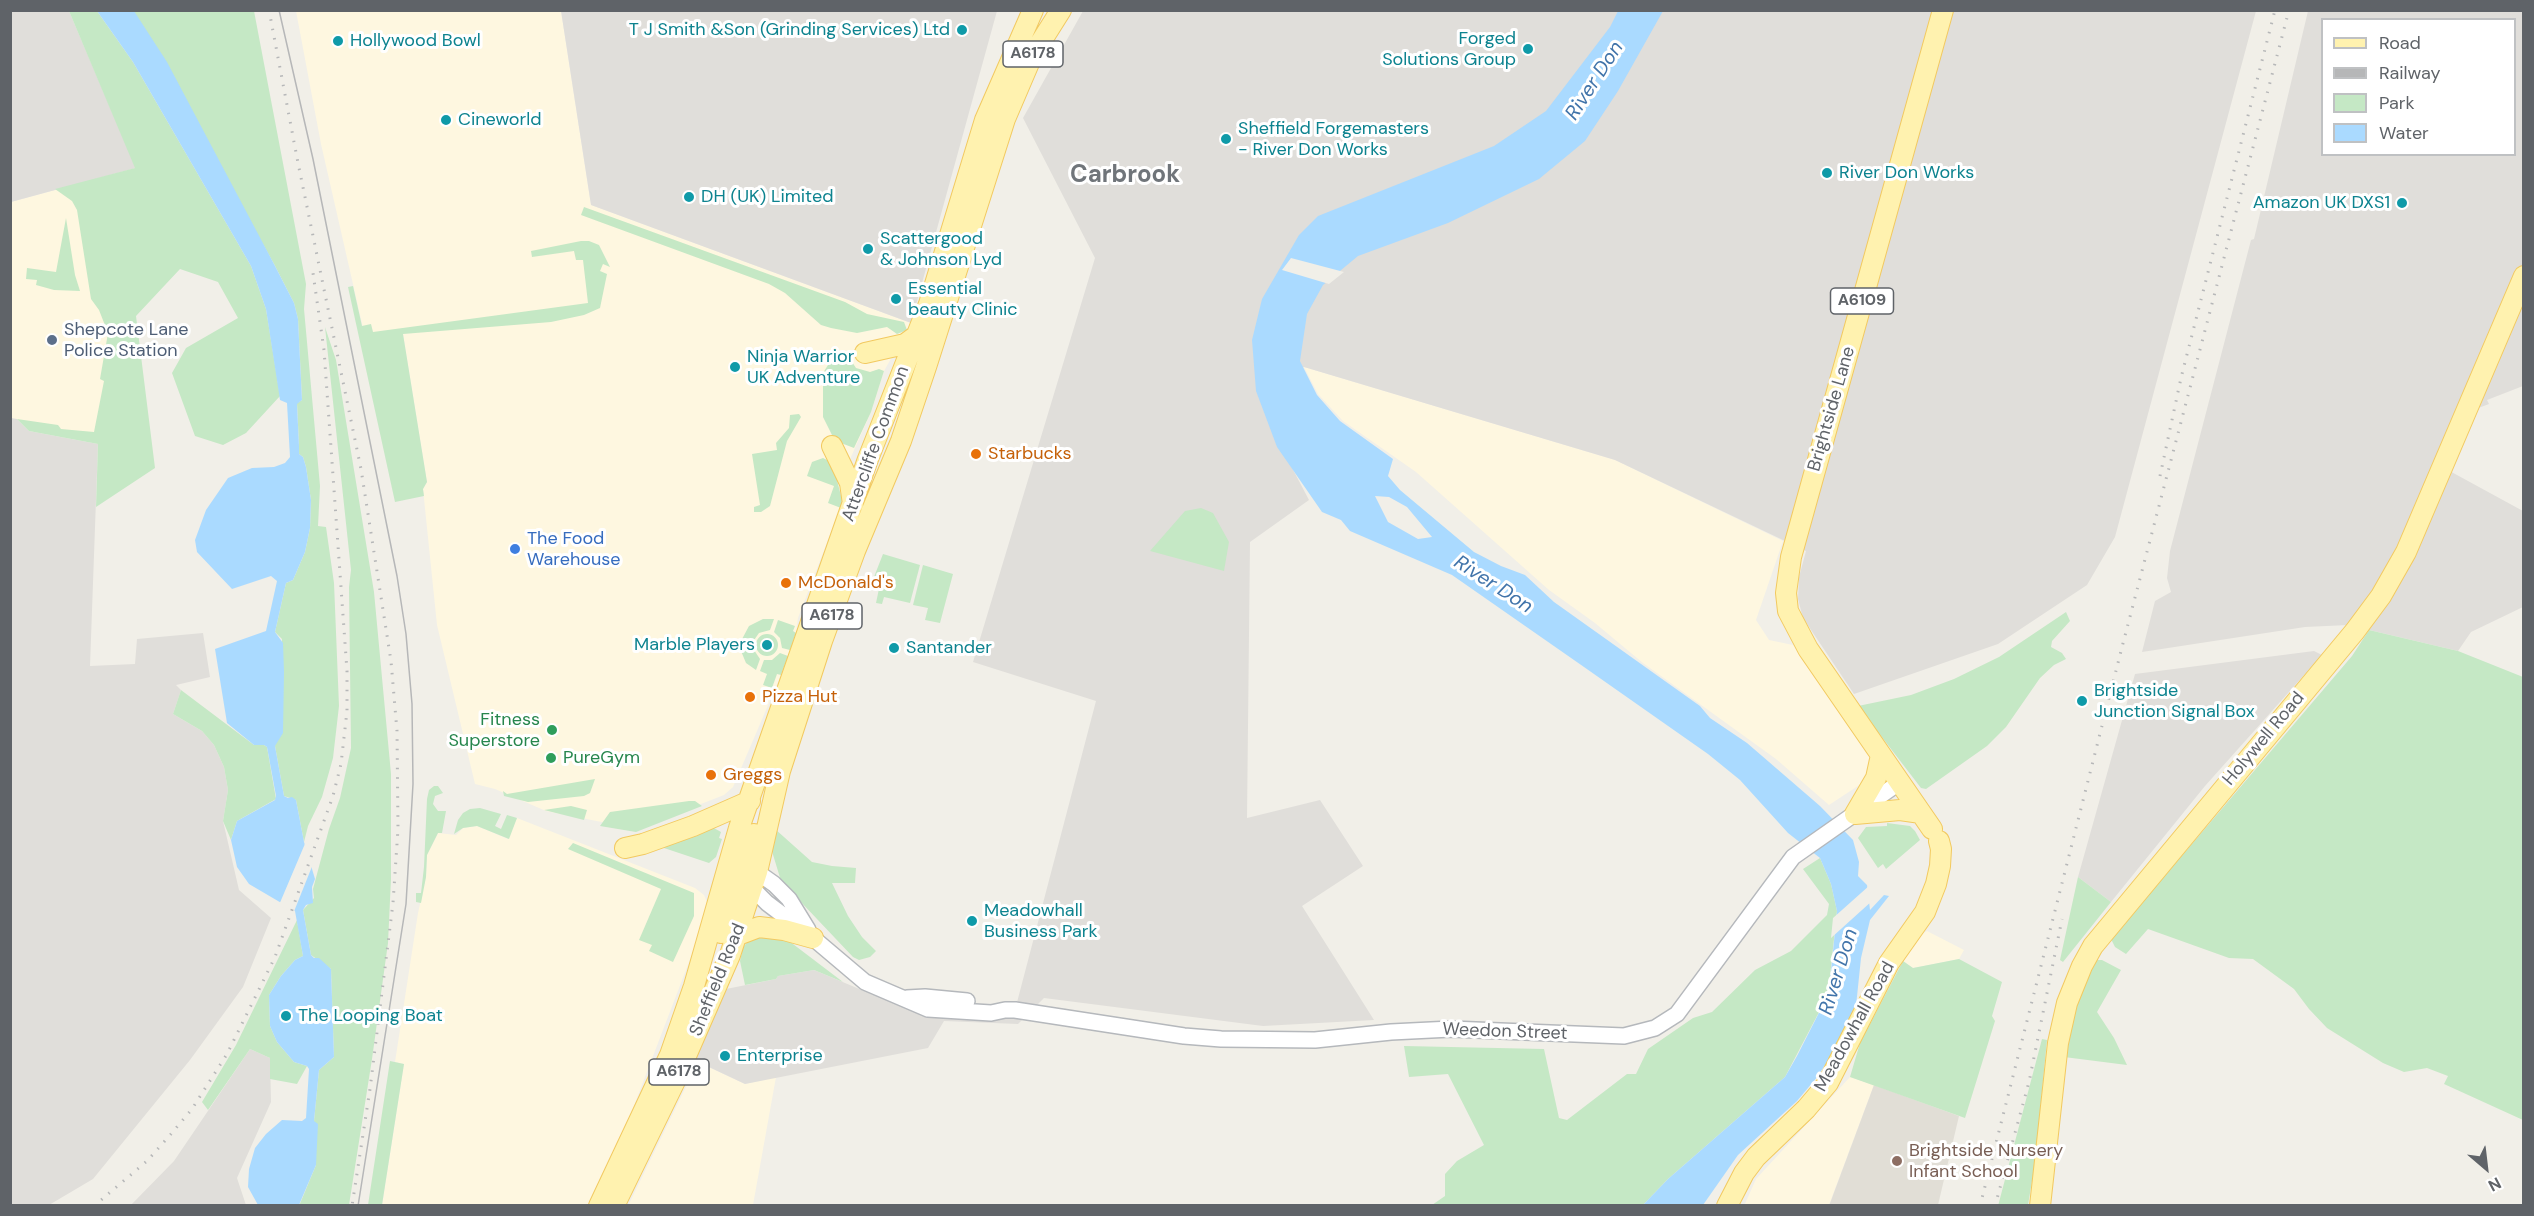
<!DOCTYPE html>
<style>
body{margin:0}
#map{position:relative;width:2534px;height:1216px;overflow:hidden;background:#f1efe8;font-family:"DM Sans",sans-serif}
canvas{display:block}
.frame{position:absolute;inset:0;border:12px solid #5f6368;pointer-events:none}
.legend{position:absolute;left:2321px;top:18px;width:195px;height:138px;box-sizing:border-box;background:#fff;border:2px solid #bfc1c3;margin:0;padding:8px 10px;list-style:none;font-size:18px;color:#5f6368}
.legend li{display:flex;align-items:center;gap:12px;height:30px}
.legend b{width:30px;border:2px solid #bfc1c3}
.north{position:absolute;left:2456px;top:1138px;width:60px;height:60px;-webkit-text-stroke:4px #fff;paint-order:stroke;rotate:152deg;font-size:16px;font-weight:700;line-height:24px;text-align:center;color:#5f6368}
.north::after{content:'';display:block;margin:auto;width:21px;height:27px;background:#5f6368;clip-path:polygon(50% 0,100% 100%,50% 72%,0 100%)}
</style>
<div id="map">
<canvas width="2534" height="1216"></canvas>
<div class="frame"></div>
<ul class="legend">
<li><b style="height:8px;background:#fff2af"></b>Road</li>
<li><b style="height:8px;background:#b6b7b8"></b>Railway</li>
<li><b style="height:16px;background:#c5e8c5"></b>Park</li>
<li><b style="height:16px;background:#aadaff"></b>Water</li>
</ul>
<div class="north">N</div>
</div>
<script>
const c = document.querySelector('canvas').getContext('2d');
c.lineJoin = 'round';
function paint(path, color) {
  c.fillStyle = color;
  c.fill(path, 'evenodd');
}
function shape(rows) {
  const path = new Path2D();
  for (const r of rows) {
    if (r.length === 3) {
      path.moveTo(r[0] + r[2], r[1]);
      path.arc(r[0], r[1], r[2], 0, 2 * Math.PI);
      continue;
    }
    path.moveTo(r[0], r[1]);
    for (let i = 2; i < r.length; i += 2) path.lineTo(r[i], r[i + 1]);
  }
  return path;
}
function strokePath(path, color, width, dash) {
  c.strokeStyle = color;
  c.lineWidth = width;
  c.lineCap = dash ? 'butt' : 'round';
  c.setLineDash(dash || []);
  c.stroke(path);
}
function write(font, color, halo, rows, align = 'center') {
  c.font = font + ' "DM Sans",sans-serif';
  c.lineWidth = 6;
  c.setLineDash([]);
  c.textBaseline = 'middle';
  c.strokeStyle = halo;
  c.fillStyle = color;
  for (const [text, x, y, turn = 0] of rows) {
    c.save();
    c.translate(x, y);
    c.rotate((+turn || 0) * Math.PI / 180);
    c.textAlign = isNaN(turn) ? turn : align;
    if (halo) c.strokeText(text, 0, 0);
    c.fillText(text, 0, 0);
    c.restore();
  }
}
paint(shape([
 [296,11,561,11,591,205,911,323,884,371,871,412,839,484,841,506,798,618,796,633,781,675,733,787,724,795,637,829,546,811,495,789,475,784,437,625,423,489,427,482,403,334,366,341,321,144],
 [136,168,98,444,11,418,11,202],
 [1304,367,1615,460,1783,541,1756,620,1769,640,1793,645,1868,751,1871,768,1867,780,1829,805,1776,759,1643,663,1595,623,1549,590,1416,472,1343,421,1318,394],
 [517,818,695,888,704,895,707,902,707,915,596,1205,382,1206,404,1064,395,1062,418,913,426,877,427,855,438,833,456,835,463,828,477,826,508,839],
 [1927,931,1964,950,1959,959,1913,968,1903,961,1904,956,1916,938],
 [698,1062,745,1084,776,1077,753,1205,628,1206],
 [1850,1077,1874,1085,1829,1205,1744,1206,1756,1179]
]), '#fef7e0');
paint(shape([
 [11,11,69,11,136,168,11,202],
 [561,11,997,11,911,323,591,205],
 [1083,11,2256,11,2115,537,2087,585,1998,644,1854,694,1803,618,1798,599,1799,577,1806,551,1615,460,1304,367,1258,378,1280,445,1309,500,1250,542,1247,818,1320,800,1363,866,1302,906,1374,1020,1263,1026,1044,998,1018,1024,944,1021,928,1048,745,1084,694,1060,726,989,776,979,778,976,814,970,876,996,1015,1010,1096,701,973,662,1095,258,1023,118],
 [2308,11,2523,11,2523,386,2487,400,2489,404,2473,410,2446,469,2523,511,2523,607,2471,632,2458,651,2348,625,2305,627,2142,652,2155,601,2171,592,2167,578,2170,551,2251,240,2254,239],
 [2322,20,2514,20,2514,154,2322,154],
 [11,418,17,419,29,431,98,444,90,666,135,664,137,639,203,633,210,677,176,685,181,690,173,714,202,731,214,745,224,767,228,790,223,821,239,890,271,918,243,987,190,1060,93,1179,49,1205,11,1206],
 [2314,651,2322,655,2205,786,2111,902,2078,877,2135,674],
 [250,1049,270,1058,271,1102,237,1178,246,1205,130,1206,174,1161]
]), '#e0deda');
paint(shape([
 [1874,1085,1959,1116,1938,1205,1829,1206]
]), '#e1ded6');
paint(shape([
 [69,11,97,11,133,62,251,266,266,309,280,396,246,433,223,445,195,436,172,373,186,348,238,318,218,282,180,269,136,316,155,468,96,507,98,444,29,431,17,419,58,425,61,429,94,432,104,381,100,379,108,333,99,310,91,299,77,210,72,201,55,189,135,168],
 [132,11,254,11,306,284,304,309,320,486,318,526,326,527,334,583,339,706,333,758,322,797,308,826,304,842,296,800,284,796,275,746,282,639,275,632,286,583,293,580,305,552,310,528,311,500,306,467,303,457,299,454,299,446,297,403,302,400,298,319,294,303,274,264],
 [584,207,845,302,867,314,904,322,907,330,897,334,887,327,857,333,831,328,821,325,785,293,769,284,581,215],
 [66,218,75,275,80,291,54,290,36,285,37,280,26,279,27,268,56,272],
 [581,241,589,241,599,245,610,267,603,264,600,271,607,274,600,308,584,315,551,322,403,334,427,482,423,489,424,496,395,502,348,287,353,286,362,326,371,324,373,332,588,303,583,260,576,260,574,251,532,257,531,251],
 [325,327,336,360,374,592,391,774,391,879,388,943,372,1059,349,1205,299,1206,316,1165,314,1121,319,1070,334,1057,331,969,311,955,303,910,314,898,313,889,329,829,340,798,351,748,349,587,351,570],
 [836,360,852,362,856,368,870,372,879,369,884,371,871,412,854,448,841,443,833,437,823,417,823,373,828,365],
 [790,415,799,414,801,417,787,441,770,506,761,512,754,512,754,507,760,505,752,454,777,450,776,443,789,428],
 [823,458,829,461,835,472,842,500,841,508,828,503,834,486,807,476,812,462],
 [1201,508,1213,513,1229,542,1224,571,1150,551,1185,511],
 [883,554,920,565,910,603,884,597,882,604,876,603,880,584,872,582],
 [923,565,953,574,940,623,925,620,928,608,913,605],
 [2066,612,2070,621,2052,641,2051,647,2062,653,2066,659,2054,665,2040,678,2006,727,1987,746,1926,789,1921,788,1858,706,1911,695,1954,679,1999,657],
 [763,619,774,619,770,630,759,633,752,643,741,641,749,626],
 [778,620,795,626,793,631,796,633,790,650,782,648,780,638,774,632],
 [2369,630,2458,651,2523,677,2523,1120,2444,1084,2448,1076,2427,1068,2404,1072,2383,1063,2327,1028,2309,1009,2294,989,2253,959,2229,958,2148,929,2126,954,2115,947,2111,939,2352,656],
 [767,645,11],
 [752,647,760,659,756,670,746,663,741,651,740,648],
 [780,653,788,656,781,675,777,674,772,688,763,685,767,674,760,671,764,660,772,660],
 [181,690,254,745,264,745,267,747,276,799,237,821,231,840,223,821,228,790,224,767,214,745,202,731,173,714],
 [595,779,590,793,584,796,528,802,504,796,503,791,507,794],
 [434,786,438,786,443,793,435,796,433,804,438,811,446,811,442,833,438,833,427,855,426,877,421,903,416,902,416,893,421,893,424,867,427,799,429,790],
 [689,801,695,801,702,806,636,832,600,826,610,812],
 [571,806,587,810,584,820,544,810],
 [480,808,501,814,495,826,501,829,507,815,517,818,509,839,477,826,463,828,454,834,458,820,463,813,470,809],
 [1887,823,1910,826,1915,831,1920,840,1886,869,1883,864,1878,868,1858,838,1866,827,1887,826],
 [712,827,721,832,719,838,722,839,716,857,709,863,658,846],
 [775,829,812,862,832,866,856,868,855,883,832,883,848,916,862,937,876,951,870,957,859,960,853,957,781,881,771,848],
 [573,843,694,893,694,916,673,962,649,951,652,945,639,940,661,889,568,849],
 [1820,858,1831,884,1837,911,1828,995,1785,1077,1668,1179,1643,1205,1432,1205,1445,1196,1445,1174,1457,1161,1484,1145,1448,1074,1409,1077,1404,1046,1544,1049,1559,1118,1567,1120,1627,1074,1636,1074,1648,1049,1693,1018,1712,1012,1755,970,1791,951,1827,915,1829,904,1803,869],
 [2078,877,2111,902,2063,962,2060,960],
 [297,920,303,956,295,960,281,976,269,995,270,1026,277,1042,294,1062,307,1066,297,1084,270,1079,270,1058,250,1049,208,1110,202,1102,236,1045],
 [766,935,789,941,843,982,814,970,778,976,776,979,745,985,740,961,743,947,751,938],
 [1959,959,2002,982,1992,1016,1995,1021,1965,1118,1850,1077,1860,1043,1903,961,1913,968],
 [2095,960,2102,960,2121,970,2097,1012,2114,1038,2127,1065,2064,1057,2073,1005],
 [2042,1039,2047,1040,2035,1163,2028,1205,1998,1206],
 [390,1061,404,1064,382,1205,368,1205]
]), '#c5e8c5');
paint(shape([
 [97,11,134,11,167,62,274,264,294,303,298,319,302,400,297,404,299,446,299,454,303,457,306,467,311,500,310,528,305,552,293,580,286,583,275,632,283,643,284,672,283,733,275,746,284,796,288,798,292,797,296,800,304,842,315,879,312,887,313,903,306,905,303,910,311,955,314,958,319,958,331,969,334,1057,319,1070,314,1121,318,1124,316,1165,299,1205,258,1205,248,1187,249,1169,255,1148,266,1134,282,1120,302,1121,306,1118,309,1069,307,1066,294,1062,277,1042,270,1026,269,995,281,976,295,960,303,956,295,911,249,884,237,867,231,840,237,821,275,800,276,796,267,747,264,745,254,745,227,723,215,649,266,631,277,581,271,576,232,589,197,552,195,540,206,510,228,478,252,468,274,467,285,463,290,457,287,403,280,400,266,309,251,266,133,62],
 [1618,11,1663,11,1618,91,1585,141,1539,179,1448,223,1358,256,1323,285,1307,314,1300,361,1317,395,1340,421,1393,459,1388,476,1400,490,1474,552,1501,566,1525,575,1554,602,1700,706,1710,718,1747,743,1820,806,1853,840,1859,862,1858,876,1867,885,1870,910,1884,895,1889,896,1870,920,1861,958,1856,1006,1843,1037,1818,1076,1797,1101,1738,1155,1703,1205,1643,1205,1668,1179,1785,1077,1797,1056,1828,995,1831,971,1837,911,1831,884,1820,858,1788,833,1740,780,1708,754,1584,667,1452,575,1350,531,1341,520,1322,512,1277,447,1256,391,1252,340,1262,299,1299,235,1318,216,1494,146,1546,111,1610,27],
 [1375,496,1389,497,1407,507,1432,537,1418,539,1388,522]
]), '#aadaff');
paint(shape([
 [1291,258,1344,272,1329,284,1282,270],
 [307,839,313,864,293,914,279,905],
 [1870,885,1872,901,1831,938,1833,918]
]), '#f1efe8');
const minor = shape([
 [757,872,774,884,789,899,808,930],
 [752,888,767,903,813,938,865,982,928,1009,991,1013,1005,1010,1015,1010,1184,1036,1221,1039,1315,1040,1391,1032,1451,1029,1624,1036,1655,1028,1677,1014,1793,857,1900,782],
 [907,998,925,997,967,1001]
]);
const major = shape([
 [865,353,905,344,916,336],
 [832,446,850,483,853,504],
 [1855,814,1900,810,1921,813],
 [1855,814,1876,778,1881,755],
 [1932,829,1808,649,1788,611,1786,593,1791,557,1943,10],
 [625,848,643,844,693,826,750,801],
 [729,889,740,874,754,834],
 [721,933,729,907,748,879],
 [738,935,759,927,784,930,813,938],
 [599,1206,670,1055,694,986,739,828,868,459,929,304,985,120,1033,10],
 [614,1206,675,1081,730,955,757,872,780,771,822,641,855,551,901,441,926,367,1005,119,1032,56,1061,10],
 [1727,1206,1744,1173,1756,1157,1806,1109,1828,1083,1889,963,1925,912,1936,884,1940,866,1941,849,1939,841],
 [2040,1206,2058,1043,2067,1003,2082,966,2093,946,2355,631,2381,596,2406,552,2524,276]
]);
strokePath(minor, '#b5b8bc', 18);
strokePath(major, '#f2c960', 22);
strokePath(minor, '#fff', 15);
strokePath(major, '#fff2af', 20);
strokePath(shape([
 [279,10,313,159,397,576,406,634,412,704,413,784,406,904,358,1206]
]), '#b6b7b8', 1.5);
strokePath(shape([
 [269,10,298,163,361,469,391,661,397,731,398,829,393,903,370,1089,352,1206],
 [2160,476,2181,378,2275,10],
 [94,1206,147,1161,171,1134,192,1109,227,1054,275,957,333,796,341,764,347,711,347,671,324,350,313,273],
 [1980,1206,2121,651,2289,10],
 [1995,1206,2029,1082,2062,919]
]), '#b6b7b8', 3, [1.5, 8]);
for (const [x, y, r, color] of [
 [962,30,6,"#0f9aa8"],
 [338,41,6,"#0f9aa8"],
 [1528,49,6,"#0f9aa8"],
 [446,120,6,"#0f9aa8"],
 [1226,139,6,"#0f9aa8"],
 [1827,173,6,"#0f9aa8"],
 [689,197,6,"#0f9aa8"],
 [2402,203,6,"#0f9aa8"],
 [868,249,6,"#0f9aa8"],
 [896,299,6,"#0f9aa8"],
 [52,340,6,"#5c6f8a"],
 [735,367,6,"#0f9aa8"],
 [976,454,6,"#e8710a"],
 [515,549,6,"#3f7fe0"],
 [786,583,6,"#e8710a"],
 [767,645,6,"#0f9aa8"],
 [894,648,6,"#0f9aa8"],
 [750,697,6,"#e8710a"],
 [2082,701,6,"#0f9aa8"],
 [552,730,6,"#2e9e5b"],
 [551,758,6,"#2e9e5b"],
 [711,775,6,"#e8710a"],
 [972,921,6,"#0f9aa8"],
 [286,1016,6,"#0f9aa8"],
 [725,1056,6,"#0f9aa8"],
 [1897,1161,6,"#8d6e63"]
]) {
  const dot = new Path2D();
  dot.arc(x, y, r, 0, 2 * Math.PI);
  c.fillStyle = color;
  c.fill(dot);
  strokePath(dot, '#fff', 2);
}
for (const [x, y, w] of [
 [1033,54,60],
 [1862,301,63],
 [832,616,60],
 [679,1072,60]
]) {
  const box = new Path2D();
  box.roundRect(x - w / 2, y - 13, w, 26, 4.5);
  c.fillStyle = '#fff';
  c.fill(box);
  strokePath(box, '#5f6368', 1.5);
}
write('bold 16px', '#5f6368', null, [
 ["A6178",1033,54],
 ["A6109",1862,301],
 ["A6178",832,616],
 ["A6178",679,1072]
]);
write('18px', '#0d838f', '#fff', [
 ["T J Smith &Son (Grinding Services) Ltd",950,30,"right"],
 ["Forged",1516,39,"right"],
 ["Solutions Group",1516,60,"right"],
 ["Hollywood Bowl",350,41],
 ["Cineworld",458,120],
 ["Sheffield Forgemasters",1238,129],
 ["- River Don Works",1238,150],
 ["River Don Works",1839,173],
 ["DH (UK) Limited",701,197],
 ["Amazon UK DXS1",2390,203,"right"],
 ["Scattergood",880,239],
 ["& Johnson Lyd",880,260],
 ["Essential",908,289],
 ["beauty Clinic",908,310],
 ["Ninja Warrior",747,357],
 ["UK Adventure",747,378],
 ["Marble Players",755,645,"right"],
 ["Santander",906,648],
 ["Brightside",2094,691],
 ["Junction Signal Box",2094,712],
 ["Meadowhall",984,911],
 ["Business Park",984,932],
 ["The Looping Boat",298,1016],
 ["Enterprise",737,1056]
], 'left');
write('18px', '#4e5e75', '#fff', [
 ["Shepcote Lane",64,330],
 ["Police Station",64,351]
], 'left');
write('18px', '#5f6368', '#fff', [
 ["Brightside Lane",1832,409,-74],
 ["Attercliffe Common",876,444,-70],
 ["Holywell Road",2264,739,-50],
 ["Sheffield Road",718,980,-68],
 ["Meadowhall Road",1855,1027,-61],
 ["Weedon Street",1505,1032,2]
]);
write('18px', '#c56008', '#fff', [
 ["Starbucks",988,454],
 ["McDonald's",798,583],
 ["Pizza Hut",762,697],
 ["Greggs",723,775]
], 'left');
write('18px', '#366cbe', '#fff', [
 ["The Food",527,539],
 ["Warehouse",527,560]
], 'left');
write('18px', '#27864d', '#fff', [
 ["Fitness",540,720],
 ["Superstore",540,741],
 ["PureGym",563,758,"left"]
], 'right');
write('18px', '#785e54', '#fff', [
 ["Brightside Nursery",1909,1151],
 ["Infant School",1909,1172]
], 'left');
write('italic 20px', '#4174aa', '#fff', [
 ["River Don",1595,81,-57],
 ["River Don",1493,585,33],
 ["River Don",1839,972,-73]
]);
write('bold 24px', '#70757a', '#fff', [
 ["Carbrook",1125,176]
]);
</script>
